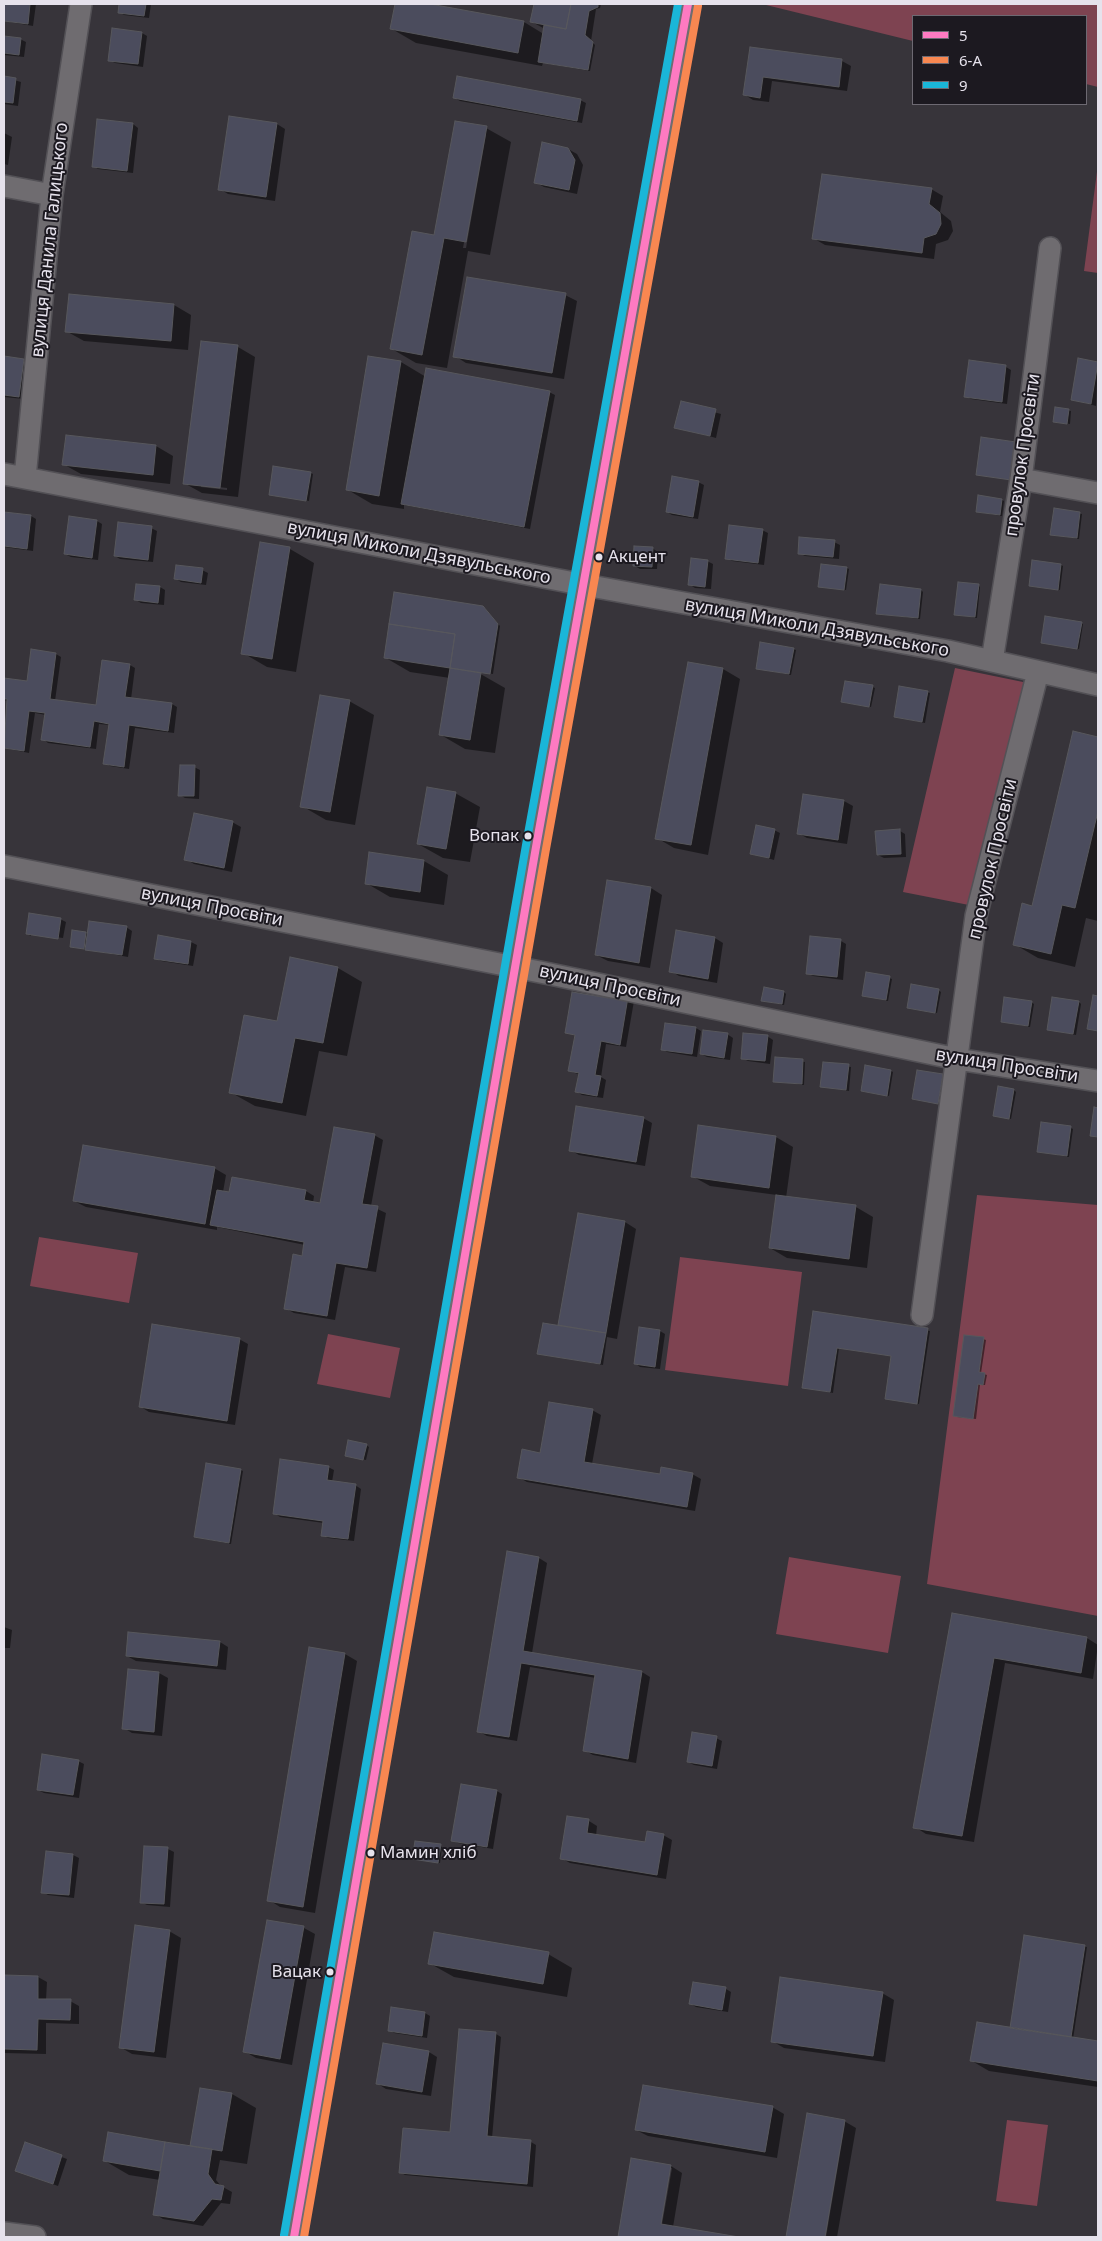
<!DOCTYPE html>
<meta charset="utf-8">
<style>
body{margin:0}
#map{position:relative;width:1102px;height:2241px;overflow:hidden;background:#37343a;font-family:"Noto Sans",sans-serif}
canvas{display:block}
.frame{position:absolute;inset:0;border:5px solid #e6e2ec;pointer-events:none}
.legend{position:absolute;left:912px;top:15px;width:175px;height:90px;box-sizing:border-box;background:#1c1920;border:1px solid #6d6972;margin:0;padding:6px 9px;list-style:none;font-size:15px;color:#e6e2ec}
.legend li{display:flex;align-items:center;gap:10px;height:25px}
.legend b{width:25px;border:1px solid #6d6972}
</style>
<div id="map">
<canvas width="1102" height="2241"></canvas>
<div class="frame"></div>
<ul class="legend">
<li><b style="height:6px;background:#fe7ac1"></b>5</li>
<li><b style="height:6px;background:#f88751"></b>6-А</li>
<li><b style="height:6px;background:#1ab6d8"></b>9</li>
</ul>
</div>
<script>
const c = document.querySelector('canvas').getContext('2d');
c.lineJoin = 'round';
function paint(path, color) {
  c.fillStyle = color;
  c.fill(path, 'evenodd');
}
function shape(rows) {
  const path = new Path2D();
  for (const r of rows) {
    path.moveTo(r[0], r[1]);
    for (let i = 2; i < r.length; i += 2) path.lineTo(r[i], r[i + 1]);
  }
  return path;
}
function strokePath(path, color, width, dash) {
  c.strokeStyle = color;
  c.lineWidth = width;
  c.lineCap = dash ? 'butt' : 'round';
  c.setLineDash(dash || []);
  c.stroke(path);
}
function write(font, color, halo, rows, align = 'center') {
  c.font = font + ' "Noto Sans",sans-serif';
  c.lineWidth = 4;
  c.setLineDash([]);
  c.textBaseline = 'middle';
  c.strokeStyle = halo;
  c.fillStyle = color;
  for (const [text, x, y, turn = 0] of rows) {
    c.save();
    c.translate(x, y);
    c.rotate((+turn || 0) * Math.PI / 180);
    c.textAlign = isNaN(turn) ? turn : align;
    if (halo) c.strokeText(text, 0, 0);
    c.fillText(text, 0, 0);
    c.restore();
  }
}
paint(shape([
 [762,4,1098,4,1098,87,1086,84,1086,16,913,16,913,41],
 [1098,164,1098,273,1084,271],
 [955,668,1023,682,1028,694,974,906,903,892],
 [977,1195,1098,1205,1098,1616,927,1584],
 [39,1237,138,1253,129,1303,30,1286],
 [680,1257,802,1272,788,1386,665,1370],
 [328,1334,400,1348,390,1398,317,1384],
 [789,1557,901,1576,888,1653,776,1634],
 [1007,2120,1048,2125,1037,2206,996,2201]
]), '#7e4351');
paint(shape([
 [4,4,36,4,33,26,4,21],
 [120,4,151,4,149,18,124,15,119,12],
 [396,4,423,4,524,22,542,33,545,29,532,22,535,4,601,4,600,8,596,9,591,41,595,45,590,71,543,63,542,66,416,43,392,29],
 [142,33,147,36,143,67,115,63,109,60],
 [4,37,20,39,26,42,24,57,4,55],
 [751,49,842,61,851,66,847,91,772,81,769,102,753,100,745,95],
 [4,77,21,82,18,106,4,104],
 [455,98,580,100,586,103,582,123,460,101],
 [133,124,138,128,133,173,98,169,93,166],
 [277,124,285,129,275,201,228,194,220,189],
 [486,128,511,142,490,255,468,251,447,368,416,363,392,349,435,236],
 [484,135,486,135,466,248,463,248],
 [4,133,12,137,8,165,4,164],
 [568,149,577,154,583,165,577,194,544,187,535,182],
 [931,189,943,196,940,212,951,221,953,231,948,240,936,244,934,259,825,245,813,238],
 [565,295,577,301,564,379,466,363,455,356],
 [70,296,174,305,191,315,188,350,84,341,66,331],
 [202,342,238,347,255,357,238,497,202,493,184,483],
 [201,485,227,488,227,490,201,487],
 [4,358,23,360,29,363,24,399,4,397],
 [1079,360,1098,363,1096,406,1072,399],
 [401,362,426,377,549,392,555,395,530,529,404,505,404,509,372,504,348,490],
 [970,362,1006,367,1011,370,1007,404,971,399,965,396],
 [681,403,721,414,716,438,676,427],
 [1056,408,1071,411,1070,424,1056,422],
 [156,446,173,456,170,484,81,474,63,464],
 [311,473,313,474,309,501,270,494],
 [698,482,704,485,698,519,672,515,667,512],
 [1002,500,1004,501,1002,516,977,512],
 [1055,510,1082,514,1079,539,1052,534],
 [4,513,31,516,36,519,33,551,4,547],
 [97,521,102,524,98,560,71,557,65,554],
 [151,528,157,531,153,562,120,559,115,556],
 [762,530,768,533,764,565,732,561,726,558],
 [834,542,840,545,839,559,805,556,799,553],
 [261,544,290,549,314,563,296,672,267,667,243,653],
 [652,548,658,552,657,569,640,569,635,566],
 [707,561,713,564,711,589,695,588,689,584],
 [1061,565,1063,566,1060,590,1030,585],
 [847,568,849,569,846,590,819,586],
 [202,570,208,573,206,585,181,582,176,579],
 [978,585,980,587,977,618,955,614],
 [160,587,165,590,164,605,141,603,136,600],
 [921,590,923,592,920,619,880,614],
 [485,608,500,626,493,674,477,672,505,688,495,753,465,749,441,735,450,678,410,672,386,658],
 [1081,623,1083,624,1079,649,1042,642],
 [793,649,796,650,791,675,760,669],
 [56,654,61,657,55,701,97,707,130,665,135,668,131,699,172,704,177,707,174,733,135,728,129,769,110,766,105,763,110,725,99,724,96,749,48,743,43,739,46,715,35,713,29,753,4,748,8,701,4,700,4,679,28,682],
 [723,669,740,679,708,855,674,848,657,838],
 [872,687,875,688,871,707,845,703],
 [927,692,930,693,925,723,896,717],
 [349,701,374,715,355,825,326,820,302,806],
 [1074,733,1098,738,1098,921,1086,918,1075,967,1038,958,1014,944,1033,907],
 [194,767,200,770,199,799,185,798,180,795],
 [455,793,480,807,470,862,443,858,418,844],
 [804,795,844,801,853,806,847,844,807,838,798,833],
 [232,822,241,827,232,872,194,864,186,859],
 [774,830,780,833,774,860,751,853],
 [900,831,905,834,906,857,884,858,878,855],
 [370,854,424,861,448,875,444,905,390,897,366,883],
 [608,881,651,888,662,895,650,968,608,961,596,955],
 [60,919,66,922,63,938,31,934,31,936,27,934],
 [126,927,132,931,128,957,73,947,86,933,88,935],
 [159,937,191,942,197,945,193,966,161,961,155,958],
 [715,938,723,943,717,983,679,976,671,971],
 [811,938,841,941,846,944,843,980,813,976,807,973],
 [291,959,338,968,362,982,347,1056,319,1051,306,1116,255,1106,230,1092,278,1023],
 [889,978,892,979,888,1001,863,995],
 [938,990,941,992,937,1013,908,1008],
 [784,992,786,994,784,1005,765,1001],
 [609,1000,634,1001,626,1047,606,1044,601,1077,606,1080,603,1098,582,1095,577,1092,580,1075,570,1071,576,1036,566,1032],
 [1031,1002,1034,1004,1030,1027,1002,1021],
 [1079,1002,1081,1004,1076,1035,1048,1029],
 [696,1028,701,1031,697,1057,667,1052,662,1049],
 [727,1034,733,1038,730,1060,707,1057,701,1054],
 [767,1036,773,1040,770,1064,748,1061,742,1058],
 [776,1059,805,1062,804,1085,774,1081],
 [824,1063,851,1067,849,1091,822,1086],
 [891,1071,893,1072,889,1096,862,1091],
 [918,1071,945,1077,941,1104,914,1099],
 [1014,1090,1016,1092,1011,1119,994,1115],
 [643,1118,652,1123,645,1166,579,1155,570,1150],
 [699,1127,776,1137,793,1147,786,1198,856,1207,873,1217,867,1268,787,1258,770,1248,777,1195,710,1186,692,1176],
 [1071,1128,1073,1129,1069,1157,1041,1152],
 [374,1135,383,1140,371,1206,386,1213,376,1272,345,1267,335,1320,294,1313,285,1308,305,1245,217,1227,217,1230,86,1207,74,1201,214,1168,226,1175,223,1192,230,1193,233,1178,306,1191,314,1196,313,1203,321,1205],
 [579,1214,625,1222,636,1229,617,1339,607,1337,603,1365,541,1354,559,1327],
 [814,1313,930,1331,919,1404,887,1398,893,1356,839,1348,833,1393,803,1387],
 [640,1328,660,1331,665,1334,660,1369,640,1367,635,1363],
 [239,1339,248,1344,235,1425,149,1412,141,1407],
 [983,1339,986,1340,981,1373,987,1375,985,1385,980,1385,976,1419,957,1417,955,1416],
 [592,1410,601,1415,592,1464,661,1476,692,1474,701,1479,695,1511,527,1482,518,1477,541,1454],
 [366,1445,369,1447,366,1460,346,1456],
 [328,1467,334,1470,332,1482,355,1485,361,1489,354,1541,328,1538,322,1535,324,1523,280,1517,274,1513],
 [241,1470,243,1471,231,1544,195,1537],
 [539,1558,547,1563,532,1653,642,1672,650,1677,636,1763,593,1755,584,1750,596,1678,530,1667,517,1741,487,1736,478,1731],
 [953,1614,1087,1638,1098,1645,1093,1679,1005,1663,974,1842,926,1834,915,1827],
 [4,1627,12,1630,10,1648,4,1648],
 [220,1642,228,1647,226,1670,136,1661,127,1656],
 [310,1648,345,1654,357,1661,315,1913,280,1907,269,1900],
 [129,1670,159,1673,168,1678,162,1736,132,1733,124,1728],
 [716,1738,722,1741,717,1769,694,1765,688,1762],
 [78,1761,84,1764,79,1798,44,1793,38,1790],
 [497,1791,502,1794,493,1849,458,1843,452,1840],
 [589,1821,597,1826,596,1836,646,1844,663,1835,672,1840,666,1879,570,1863,561,1858],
 [440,1846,442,1847,440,1863,416,1859],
 [145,1847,168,1849,174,1852,170,1907,147,1905,141,1902],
 [47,1852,73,1855,79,1858,74,1898,48,1895,43,1892],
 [268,1921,304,1928,315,1934,292,2065,256,2058,244,2051],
 [169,1931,181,1938,166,2058,132,2054,120,2047],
 [1025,1937,1087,1947,1073,2039,1098,2043,1098,2087,989,2071,972,2061,1011,2029],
 [548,1954,572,1968,567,1997,454,1977,429,1963],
 [4,1977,38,1977,47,1982,46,2000,70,2001,79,2006,79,2024,46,2023,46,2054,4,2053],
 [726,1989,731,1992,728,2012,696,2007,691,2004],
 [882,1993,894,2000,885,2062,784,2048,772,2041],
 [392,2008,425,2013,430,2016,427,2038,394,2033,389,2030],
 [496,2034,501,2037,492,2138,531,2142,536,2145,533,2187,405,2175,400,2172,451,2134],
 [429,2052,437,2057,431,2096,386,2089,378,2084],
 [201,2089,232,2094,256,2108,247,2164,220,2160,216,2180,221,2186,232,2192,230,2204,221,2203,203,2226,163,2219,155,2214,160,2180,129,2175,105,2161,110,2133,197,2148],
 [772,2107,784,2114,777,2158,648,2136,636,2130],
 [808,2115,844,2121,856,2128,837,2237,826,2237,845,2124,843,2124,823,2237,787,2237],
 [26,2144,67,2159,58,2186,22,2173],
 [633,2159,671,2166,682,2173,673,2227,732,2237,619,2237],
 [669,2168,672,2168,661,2230,659,2230]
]), '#0007');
const building = shape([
 [4,4,30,4,28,24,4,21,4,4],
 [119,4,146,4,144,16,118,13,119,4],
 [395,4,430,4,524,21,518,53,390,29,395,4],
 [534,4,571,4,566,29,530,22,534,4],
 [571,4,598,4,598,7,589,11,585,35,593,42,588,70,538,62,544,25,566,29,571,4],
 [112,28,142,32,138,64,108,61,112,28],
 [4,36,21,38,19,55,4,53,4,36],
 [750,47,842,59,839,87,763,77,760,98,743,95,750,47],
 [4,76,16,78,13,103,4,102,4,76],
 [457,76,581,99,577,121,453,98,457,76],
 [229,116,277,123,266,197,218,190,229,116],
 [97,119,133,123,127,171,92,167,97,119],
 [455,121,487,126,466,242,444,238,422,355,390,349,412,231,434,235,455,121],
 [542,142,568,148,575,160,569,190,534,183,542,142],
 [822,174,932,188,929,204,940,213,941,224,936,234,924,238,922,253,812,239,822,174],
 [467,277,566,293,552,373,453,357,467,277],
 [69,294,174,304,171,341,65,332,69,294],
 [201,341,238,345,220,488,183,484,201,341],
 [4,356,24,359,19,397,4,395,4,356],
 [368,356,401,361,379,496,346,490,368,356],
 [1078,358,1098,362,1091,404,1071,400,1078,358],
 [969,360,1006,365,1002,402,964,397,969,360],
 [426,368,550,391,524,527,401,504,426,368],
 [681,401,716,409,710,436,674,428,681,401],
 [1055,407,1069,409,1067,424,1053,422,1055,407],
 [66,435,156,445,153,475,62,465,66,435],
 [981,437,1016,442,1011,480,976,475,981,437],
 [273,466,311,472,306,501,269,495,273,466],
 [672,476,699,481,693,517,666,512,672,476],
 [978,495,1002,499,1000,515,976,512,978,495],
 [1054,508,1080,512,1077,538,1050,535,1054,508],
 [4,512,31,515,27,549,4,546,4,512],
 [69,516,97,520,92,558,64,554,69,516],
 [118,522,152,526,148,560,114,556,118,522],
 [729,525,763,529,758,563,725,559,729,525],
 [799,537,835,540,833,557,798,554,799,537],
 [260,542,290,547,272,659,241,654,260,542],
 [634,546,653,547,652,567,633,566,634,546],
 [691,558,708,560,705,587,688,585,691,558],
 [1032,560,1061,564,1058,590,1029,586,1032,560],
 [821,564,847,567,844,590,818,587,821,564],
 [176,565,203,568,201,583,174,579,176,565],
 [958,582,979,584,975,617,954,615,958,582],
 [136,584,160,586,158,603,134,600,136,584],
 [880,584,921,589,918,618,876,614,880,584],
 [394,592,483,606,498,624,490,674,450,668,455,634,389,624,394,592],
 [1045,616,1082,622,1077,649,1041,643,1045,616],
 [389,624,455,634,450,668,384,658,389,624],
 [760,642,794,648,789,674,756,669,760,642],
 [31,649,56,653,50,699,96,705,102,660,130,664,125,697,172,703,168,731,129,725,124,767,103,764,109,724,94,721,90,747,41,740,45,713,29,711,24,751,4,748,7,699,4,699,4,678,27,681,31,649],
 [688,662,723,668,691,845,655,839,688,662],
 [450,668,481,673,470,740,439,735,450,668],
 [845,681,873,685,869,707,841,702,845,681],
 [899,686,928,691,922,722,894,717,899,686],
 [320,695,350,700,330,812,300,807,320,695],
 [1073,731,1098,737,1098,811,1075,908,1062,905,1051,954,1013,945,1022,903,1032,906,1073,731],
 [180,765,195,765,194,796,178,796,180,765],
 [427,787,456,792,446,849,417,844,427,787],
 [803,794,844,800,838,840,797,834,803,794],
 [194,813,233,821,224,868,184,860,194,813],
 [756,825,775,829,769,858,750,854,756,825],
 [900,829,901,854,877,855,875,831,900,829],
 [369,852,424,860,420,892,365,884,369,852],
 [607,880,651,887,639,963,595,955,607,880],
 [29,913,61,918,58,939,26,934,29,913],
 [89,921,127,926,122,955,85,950,89,921],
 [72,930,86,932,84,949,70,947,72,930],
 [676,930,715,937,708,979,669,972,676,930],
 [158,935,191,941,188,964,154,959,158,935],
 [810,936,841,939,837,977,806,974,810,936],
 [290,957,338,967,323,1043,295,1038,282,1103,229,1093,244,1015,277,1021,290,957],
 [866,972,890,976,886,1000,862,996,866,972],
 [911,984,939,989,935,1013,907,1008,911,984],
 [764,987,784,991,782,1004,761,1001,764,987],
 [572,992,608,998,609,993,628,997,620,1045,601,1041,595,1075,601,1076,597,1096,575,1092,579,1073,568,1071,575,1035,565,1033,572,992],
 [1093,995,1098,996,1098,1031,1087,1029,1093,995],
 [1004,997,1032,1001,1028,1026,1001,1022,1004,997],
 [1052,997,1079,1001,1073,1034,1047,1030,1052,997],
 [665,1023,696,1027,692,1054,661,1050,665,1023],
 [703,1030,728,1033,724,1058,700,1054,703,1030],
 [743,1033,768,1035,765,1061,741,1059,743,1033],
 [775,1057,803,1059,802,1084,773,1082,775,1057],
 [823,1062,849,1064,846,1090,820,1087,823,1062],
 [865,1065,891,1070,887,1096,861,1091,865,1065],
 [917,1070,943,1074,938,1104,912,1099,917,1070],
 [998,1086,1014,1089,1009,1119,993,1116,998,1086],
 [576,1106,644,1117,636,1162,569,1151,576,1106],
 [1094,1107,1098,1108,1098,1137,1090,1136,1094,1107],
 [1041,1122,1071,1126,1067,1156,1037,1152,1041,1122],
 [698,1125,776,1136,769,1188,691,1177,698,1125],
 [334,1127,375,1134,362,1204,378,1206,367,1268,336,1263,327,1316,284,1309,293,1254,302,1256,304,1242,210,1225,217,1190,229,1192,232,1177,306,1190,304,1200,320,1203,334,1127],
 [83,1145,215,1167,205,1224,73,1201,83,1145],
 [776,1195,856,1205,849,1259,769,1248,776,1195],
 [578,1213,625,1221,606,1333,558,1325,578,1213],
 [813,1311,928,1328,917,1404,885,1399,891,1356,837,1348,830,1392,802,1388,813,1311],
 [543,1323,606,1333,600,1364,537,1354,543,1323],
 [152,1324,240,1338,227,1421,139,1407,152,1324],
 [639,1327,660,1330,655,1367,634,1364,639,1327],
 [964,1335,984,1337,979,1372,985,1373,983,1385,978,1384,973,1419,953,1416,964,1335],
 [549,1402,593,1409,584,1462,660,1474,661,1467,693,1473,687,1507,517,1478,522,1449,540,1453,549,1402],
 [348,1440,367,1444,363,1460,345,1456,348,1440],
 [280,1459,329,1466,327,1480,356,1484,348,1539,321,1536,323,1521,273,1514,280,1459],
 [206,1463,241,1469,229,1543,194,1537,206,1463],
 [507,1551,539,1557,523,1651,642,1671,628,1759,583,1751,595,1675,521,1663,509,1737,477,1732,507,1551],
 [952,1613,1087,1637,1081,1673,994,1658,962,1836,913,1828,952,1613],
 [128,1632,220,1641,217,1666,126,1656,128,1632],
 [309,1647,345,1653,303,1907,267,1901,309,1647],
 [128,1669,159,1672,154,1732,122,1729,128,1669],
 [692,1732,717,1736,712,1766,687,1762,692,1732],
 [42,1754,79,1760,73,1795,37,1790,42,1754],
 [461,1784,497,1790,487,1847,451,1841,461,1784],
 [567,1816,589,1819,587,1833,645,1842,647,1831,664,1834,657,1875,560,1859,567,1816],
 [415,1841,441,1844,438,1863,412,1859,415,1841],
 [144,1846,168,1847,164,1904,140,1903,144,1846],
 [46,1851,73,1854,69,1895,41,1893,46,1851],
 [267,1920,304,1926,280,2059,243,2052,267,1920],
 [135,1925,170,1930,154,2052,119,2048,135,1925],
 [434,1932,549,1952,543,1984,428,1964,434,1932],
 [1024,1935,1085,1945,1071,2037,1010,2028,1024,1935],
 [4,1975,38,1976,38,1999,71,1999,70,2020,38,2019,37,2050,4,2049,4,1975],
 [780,1977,883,1992,873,2056,771,2042,780,1977],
 [693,1982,726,1987,722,2010,689,2004,693,1982],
 [391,2007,425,2012,422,2036,388,2031,391,2007],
 [977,2022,1098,2041,1098,2081,970,2061,977,2022],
 [459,2029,496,2032,487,2136,531,2140,527,2184,399,2173,403,2128,450,2132,459,2029],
 [383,2043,429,2051,422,2092,376,2084,383,2043],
 [643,2085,773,2106,765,2152,635,2130,643,2085],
 [200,2088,232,2093,222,2151,190,2146,200,2088],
 [807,2113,845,2120,825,2237,786,2237,807,2113],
 [108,2132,165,2142,160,2171,103,2161,108,2132],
 [25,2142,62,2155,53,2184,15,2171,25,2142],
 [165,2142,212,2149,208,2174,215,2184,224,2186,221,2200,212,2199,194,2221,153,2215,165,2142],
 [631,2158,671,2165,661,2224,739,2237,618,2237,631,2158]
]);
paint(building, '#4b4c5d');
strokePath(building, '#57575c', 1);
const minor = shape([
 [4,186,52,195],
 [4,474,585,585,948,651,1098,685],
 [25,478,52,195,81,4],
 [1021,479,1098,493],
 [992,661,1021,479,1050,248],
 [4,866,550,974,957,1059,1098,1081],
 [922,1315,976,916,1038,672],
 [4,2233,35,2237],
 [294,2237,536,847,688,4]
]);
strokePath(minor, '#535156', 24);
strokePath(minor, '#6f6c70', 21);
strokePath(shape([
 [294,2237,536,847,688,4]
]), '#fe7ac1', 8);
strokePath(shape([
 [304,2237,546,849,698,6]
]), '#f88751', 8);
strokePath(shape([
 [284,2235,526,845,678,4]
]), '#1ab6d8', 8);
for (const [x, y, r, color] of [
 [599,557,4.5,"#e6e2ec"],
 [528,836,4.5,"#e6e2ec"],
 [371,1853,4.5,"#e6e2ec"],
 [330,1972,4.5,"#e6e2ec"]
]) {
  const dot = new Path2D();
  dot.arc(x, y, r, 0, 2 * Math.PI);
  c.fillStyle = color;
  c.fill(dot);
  strokePath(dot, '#1c1920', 2);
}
write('17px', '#e6e2ec', '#1c1920', [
 ["Акцент",608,557],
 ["Вопак",519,836,"right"],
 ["Мамин хліб",380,1853],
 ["Вацак",321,1972,"right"]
], 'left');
write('18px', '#e6e2ec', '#1c1920', [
 ["вулиця Данила Галицького",50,240,-84],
 ["провулок Просвіти",1023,455,-82],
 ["вулиця Миколи Дзявульського",419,553,11],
 ["вулиця Миколи Дзявульського",817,628,10],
 ["провулок Просвіти",993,859,-77],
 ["вулиця Просвіти",212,907,11],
 ["вулиця Просвіти",610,986,12],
 ["вулиця Просвіти",1007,1066,9]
]);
</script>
